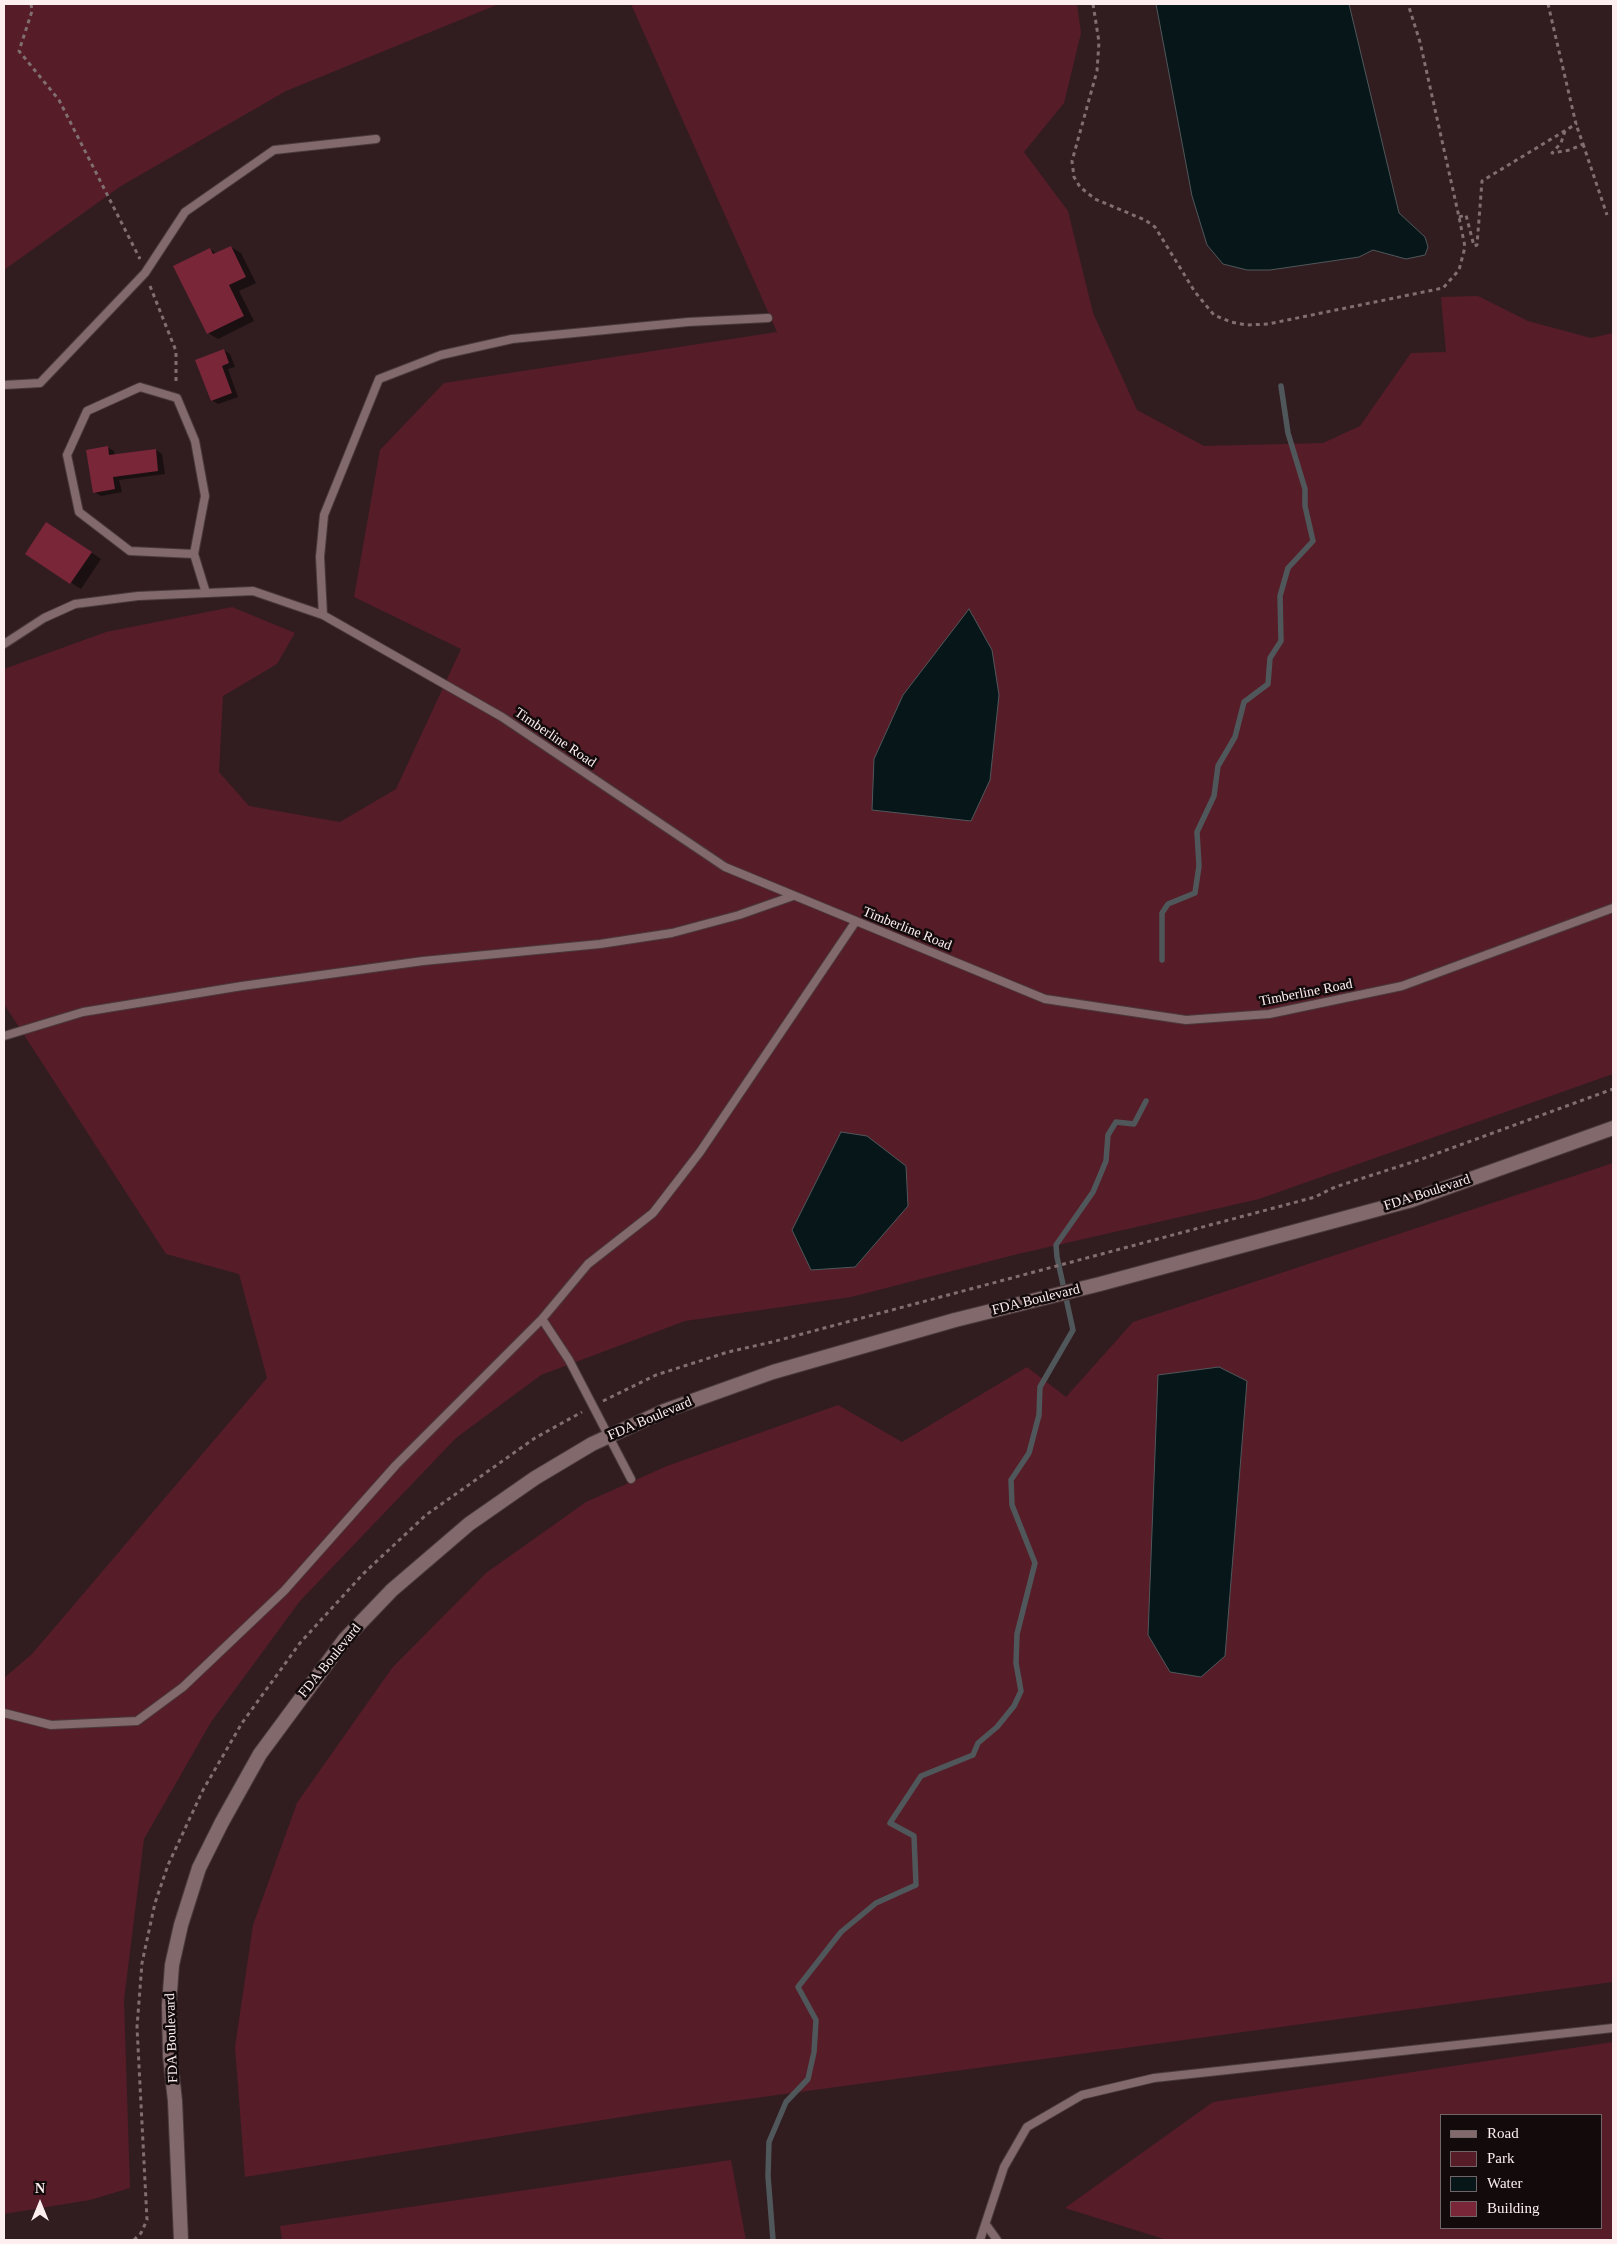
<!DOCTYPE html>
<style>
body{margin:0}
#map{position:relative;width:1617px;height:2244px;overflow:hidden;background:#311d20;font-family:Georgia,serif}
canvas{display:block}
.frame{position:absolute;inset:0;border:5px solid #fdeef0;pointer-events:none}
.legend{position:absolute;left:1440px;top:2114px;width:162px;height:115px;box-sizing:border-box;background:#130a0b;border:1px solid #716567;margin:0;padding:6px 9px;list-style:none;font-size:15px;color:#fdeef0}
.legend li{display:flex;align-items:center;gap:10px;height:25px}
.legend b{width:25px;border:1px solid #716567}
.north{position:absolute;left:15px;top:2179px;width:50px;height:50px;-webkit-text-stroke:4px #130a0b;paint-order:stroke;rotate:0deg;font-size:14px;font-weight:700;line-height:20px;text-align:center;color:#fdeef0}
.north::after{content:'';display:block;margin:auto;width:18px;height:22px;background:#fdeef0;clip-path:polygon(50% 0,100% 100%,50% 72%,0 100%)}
</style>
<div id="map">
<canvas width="1617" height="2244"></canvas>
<div class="frame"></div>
<ul class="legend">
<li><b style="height:6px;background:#82696c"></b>Road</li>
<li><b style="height:14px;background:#561c28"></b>Park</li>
<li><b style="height:14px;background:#061619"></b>Water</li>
<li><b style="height:14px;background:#792639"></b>Building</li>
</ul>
<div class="north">N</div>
</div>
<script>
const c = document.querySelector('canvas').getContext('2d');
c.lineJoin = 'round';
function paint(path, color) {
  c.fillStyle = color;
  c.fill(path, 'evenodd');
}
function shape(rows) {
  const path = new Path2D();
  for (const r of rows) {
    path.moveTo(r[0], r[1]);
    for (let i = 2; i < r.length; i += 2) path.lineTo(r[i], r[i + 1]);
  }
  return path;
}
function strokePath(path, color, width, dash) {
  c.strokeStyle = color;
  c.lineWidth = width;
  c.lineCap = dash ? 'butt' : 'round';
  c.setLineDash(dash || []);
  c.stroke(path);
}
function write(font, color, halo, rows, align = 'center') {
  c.font = font + ' Georgia,serif';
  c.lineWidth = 5;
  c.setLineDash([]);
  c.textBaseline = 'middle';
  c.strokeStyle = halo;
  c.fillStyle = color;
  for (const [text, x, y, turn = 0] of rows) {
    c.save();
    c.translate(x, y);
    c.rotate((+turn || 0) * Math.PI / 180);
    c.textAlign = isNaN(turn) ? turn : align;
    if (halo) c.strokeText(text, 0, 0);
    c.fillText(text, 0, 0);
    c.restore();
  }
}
paint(shape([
 [4,4,499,4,286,91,121,186,4,270],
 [631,4,1077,4,1081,33,1064,103,1024,152,1068,211,1093,313,1137,410,1204,446,1323,443,1360,426,1411,353,1446,352,1441,297,1478,296,1528,321,1591,338,1613,333,1613,1074,1259,1199,1018,1254,851,1297,685,1321,541,1375,456,1438,300,1601,211,1722,144,1839,124,2000,130,2188,90,2200,4,2214,4,1678,32,1654,267,1378,239,1274,166,1254,4,1004,4,669,106,632,232,607,295,633,277,664,223,696,219,772,249,806,340,822,396,789,461,649,354,597,380,450,444,383,777,332],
 [1613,1163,1613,1982,659,2111,245,2177,235,2047,253,1925,297,1803,392,1668,486,1573,586,1502,667,1466,838,1405,902,1442,1027,1367,1066,1397,1133,1322],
 [1613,2042,1613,2240,1167,2240,1065,2208,1213,2102],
 [1441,2115,1601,2115,1601,2228,1441,2228],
 [731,2160,746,2240,282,2240,280,2226]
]), '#561c28');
const water = shape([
 [1156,4,1349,4,1399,213,1425,237,1428,247,1425,255,1406,259,1373,250,1359,257,1270,270,1247,270,1223,264,1207,245,1192,196,1156,4],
 [969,609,992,650,999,695,990,780,971,821,872,810,874,759,903,695,969,609],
 [841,1132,867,1136,906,1166,908,1206,855,1267,811,1270,792,1230,841,1132],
 [1219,1367,1247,1381,1225,1656,1201,1677,1170,1672,1148,1635,1158,1375,1219,1367]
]);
paint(water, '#061619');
strokePath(water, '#50575a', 1);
paint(shape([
 [231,247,241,253,256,283,239,291,254,321,218,339,208,333,210,249,217,254],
 [224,350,230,354,235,367,228,369,238,397,218,404,212,400],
 [107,447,114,451,115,455,156,450,162,454,165,474,119,480,122,492,101,496,95,492],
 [56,529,101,559,81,589,26,554]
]), '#0007');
strokePath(shape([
 [1162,960,1162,913,1168,904,1195,893,1199,866,1197,832,1214,796,1218,766,1235,737,1244,702,1268,684,1270,658,1281,641,1280,596,1288,568,1313,541,1305,506,1305,489,1288,433,1281,386],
 [773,2240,768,2176,769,2142,786,2102,808,2079,814,2052,816,2020,798,1987,841,1932,876,1903,916,1885,914,1836,890,1823,921,1776,973,1755,978,1743,997,1727,1014,1706,1021,1691,1016,1663,1017,1634,1035,1563,1012,1505,1011,1480,1029,1453,1039,1415,1040,1387,1073,1330,1057,1257,1056,1245,1093,1192,1106,1161,1108,1135,1116,1122,1134,1124,1146,1101]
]), '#50575a', 5.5);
paint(shape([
 [231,246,246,277,229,285,244,316,207,334,173,266,210,248,213,254],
 [224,349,229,363,222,366,232,393,211,401,195,360],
 [108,446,109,455,156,449,158,471,113,477,115,489,93,493,86,450],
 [46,522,92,552,70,584,25,554]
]), '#792639');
const service = shape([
 [4,385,40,383,145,273,185,212,274,150,376,139],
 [194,554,130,551,79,512,67,455,87,411,140,387,177,398,195,441,205,496,194,554,206,593],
 [323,615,320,557,324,515,379,379,441,355,512,339,688,322,768,318],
 [4,644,44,618,75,604,138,596,253,591,323,615,502,717,725,867,1045,999,1186,1020,1269,1014,1402,986,1613,908],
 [4,1036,83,1012,242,986,423,961,600,944,672,933,739,915,793,896],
 [542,1319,588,1264,653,1213,700,1152,856,921],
 [4,1713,51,1725,137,1721,183,1687,284,1591,396,1465,542,1319,569,1360,631,1479],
 [987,2226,997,2240],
 [980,2240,1004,2167,1027,2127,1082,2095,1154,2078,1613,2028]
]);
const tertiary = shape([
 [181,2240,175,2101,170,2056,169,2005,172,1965,181,1925,199,1868,222,1822,260,1754,345,1639,392,1590,469,1524,535,1478,592,1444,664,1411,773,1372,955,1320,1100,1284,1412,1200,1613,1128]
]);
strokePath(service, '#4a3a3c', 10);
strokePath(tertiary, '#4a3a3c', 16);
strokePath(shape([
 [31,4,32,11,19,51,59,100,140,259],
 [1093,4,1099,42,1097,71,1072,161,1074,177,1080,187,1095,199,1145,220,1155,227,1195,292,1214,315,1231,322,1247,325,1268,324,1443,288,1459,270,1465,247,1459,217,1420,42,1408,4],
 [1565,131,1561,143,1552,153,1570,150,1583,144,1576,124],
 [1583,144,1607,215],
 [1459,217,1466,215,1474,246,1477,245,1482,181,1576,124,1548,4],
 [150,286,176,351,176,385],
 [603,1401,656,1375,728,1352,772,1342,1315,1197,1335,1187,1419,1160,1613,1089],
 [134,2240,141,2233,147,2220,137,2027,142,1963,155,1903,168,1865,203,1790,242,1723,300,1643,363,1574,426,1515,535,1438,582,1412]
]), '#806e71', 3, [4, 4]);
strokePath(service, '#82696c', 8);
strokePath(tertiary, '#82696c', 14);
write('14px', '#fdeef0', '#130a0b', [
 ["Timberline Road",555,738,34],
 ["Timberline Road",907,929,22],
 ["Timberline Road",1306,993,-11],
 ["FDA Boulevard",1427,1193,-18],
 ["FDA Boulevard",1036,1300,-14],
 ["FDA Boulevard",650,1419,-23],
 ["FDA Boulevard",330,1661,-51],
 ["FDA Boulevard",172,2038,-92]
]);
</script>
